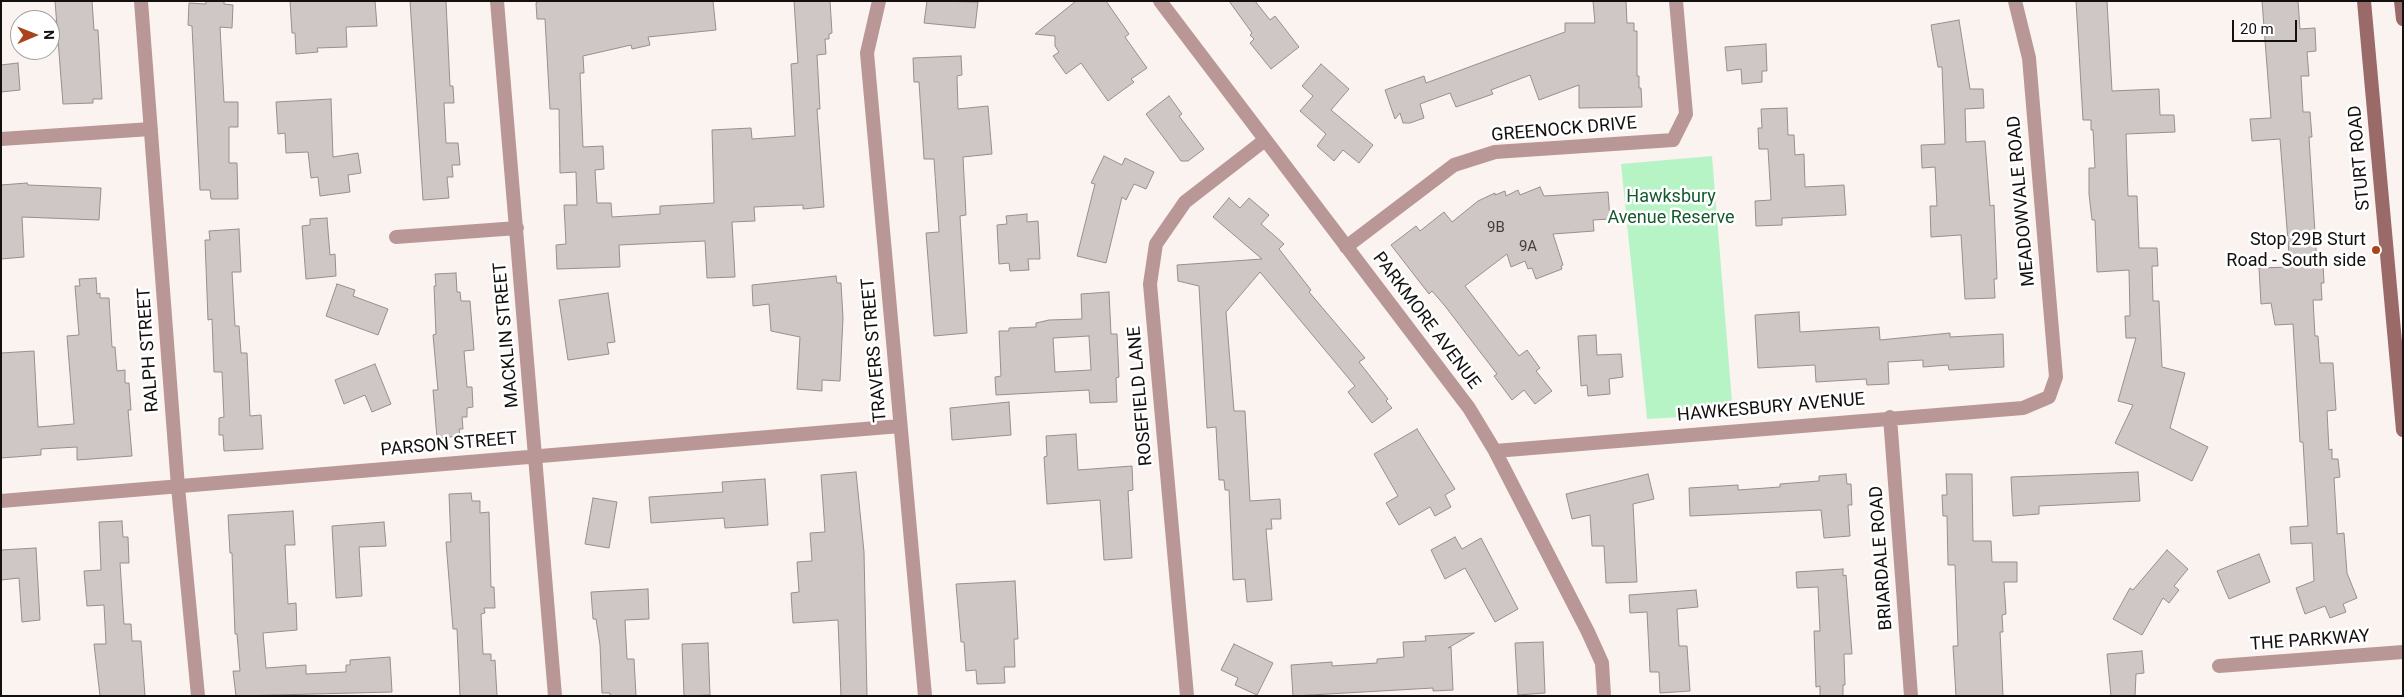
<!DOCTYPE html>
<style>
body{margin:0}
#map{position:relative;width:2404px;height:697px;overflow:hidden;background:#fbf3f0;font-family:Roboto,sans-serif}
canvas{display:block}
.frame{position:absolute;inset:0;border:2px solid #131110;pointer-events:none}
.north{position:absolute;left:10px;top:10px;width:50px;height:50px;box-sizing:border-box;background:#fff;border:1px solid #a1a09f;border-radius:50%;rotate:89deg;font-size:14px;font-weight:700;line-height:20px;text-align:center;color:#131110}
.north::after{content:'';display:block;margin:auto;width:18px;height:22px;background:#aa441c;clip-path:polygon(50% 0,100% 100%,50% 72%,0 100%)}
.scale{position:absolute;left:2232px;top:20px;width:65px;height:22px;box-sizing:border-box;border:2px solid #131110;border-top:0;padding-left:6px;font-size:15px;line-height:18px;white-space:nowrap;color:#131110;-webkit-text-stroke:4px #fff;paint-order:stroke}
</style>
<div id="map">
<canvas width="2404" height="697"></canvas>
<div class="frame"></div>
<div class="north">N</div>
<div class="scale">20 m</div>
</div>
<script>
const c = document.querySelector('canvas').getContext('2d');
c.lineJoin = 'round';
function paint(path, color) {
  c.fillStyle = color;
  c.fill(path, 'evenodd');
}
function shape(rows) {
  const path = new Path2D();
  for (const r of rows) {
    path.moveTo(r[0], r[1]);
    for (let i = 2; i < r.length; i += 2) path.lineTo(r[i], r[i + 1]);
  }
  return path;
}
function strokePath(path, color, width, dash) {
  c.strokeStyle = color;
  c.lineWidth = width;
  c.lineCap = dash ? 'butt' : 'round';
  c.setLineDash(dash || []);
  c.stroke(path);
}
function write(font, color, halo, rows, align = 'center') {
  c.font = font + ' Roboto,sans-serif';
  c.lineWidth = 5;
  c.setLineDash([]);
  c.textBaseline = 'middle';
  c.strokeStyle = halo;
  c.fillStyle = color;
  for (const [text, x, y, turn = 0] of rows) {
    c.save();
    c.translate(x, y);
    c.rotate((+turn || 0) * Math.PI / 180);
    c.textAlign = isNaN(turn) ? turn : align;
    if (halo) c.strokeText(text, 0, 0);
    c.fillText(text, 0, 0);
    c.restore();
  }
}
paint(shape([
 [1712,156,1733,414,1647,419,1621,164]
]), '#b7f4c5');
const building = shape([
 [55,1,92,1,94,30,98,30,102,99,93,99,93,103,63,104,55,1],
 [206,1,224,1,224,4,233,5,232,28,220,27,224,102,238,102,238,127,229,127,229,163,237,163,238,199,211,199,210,190,200,190,192,26,188,25,189,3,206,4,206,1],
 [290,1,375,1,377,26,346,27,347,47,317,48,318,52,296,54,295,33,292,33,290,1],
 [410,1,446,1,450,86,453,86,454,103,444,103,446,143,458,143,460,165,452,165,453,177,447,177,449,198,423,200,410,1],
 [539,1,713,1,716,30,648,37,650,45,632,49,631,45,583,56,584,73,580,73,583,147,603,146,604,169,595,170,597,203,611,203,612,217,660,214,660,206,714,203,712,130,751,128,752,139,795,136,791,64,798,63,794,1,830,1,832,33,829,34,829,39,825,39,826,54,817,55,820,109,817,109,824,207,803,209,803,205,754,207,755,221,732,222,735,277,707,278,705,241,619,245,620,267,557,269,556,245,566,244,564,205,577,205,576,172,560,173,559,109,550,109,545,19,537,19,536,3,539,1],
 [927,1,978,2,975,28,924,23,927,1],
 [1076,1,1106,1,1129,34,1125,37,1147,68,1131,79,1134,82,1108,101,1081,63,1066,74,1053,56,1059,52,1055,46,1055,36,1035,34,1076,1],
 [1229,1,1255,1,1270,20,1275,16,1299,47,1271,69,1250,43,1254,39,1250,35,1252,33,1229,1],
 [1593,1,1626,1,1627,23,1634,23,1634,31,1637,31,1637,76,1639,76,1639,88,1641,88,1642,107,1579,108,1579,85,1539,100,1530,75,1491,90,1493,94,1456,107,1450,93,1420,104,1424,118,1410,123,1403,123,1400,113,1395,119,1385,90,1424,76,1426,83,1507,53,1565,32,1565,23,1595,23,1593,1],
 [2076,1,2107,1,2112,91,2159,89,2160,115,2174,115,2175,132,2126,134,2128,196,2137,196,2139,248,2157,248,2158,266,2152,266,2153,301,2159,301,2162,367,2185,373,2170,428,2208,447,2192,481,2115,443,2133,405,2118,401,2136,338,2126,338,2125,316,2130,316,2129,270,2097,272,2095,220,2092,220,2089,194,2089,168,2095,168,2093,130,2091,130,2091,120,2083,120,2076,1],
 [2262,1,2298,1,2300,29,2315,28,2316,51,2307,52,2309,76,2301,76,2303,112,2310,112,2312,137,2309,137,2317,265,2323,265,2324,283,2321,283,2322,300,2313,300,2315,336,2318,336,2320,363,2333,363,2336,410,2327,411,2329,450,2332,449,2332,459,2338,459,2340,477,2334,478,2337,528,2337,534,2344,533,2347,573,2357,598,2343,604,2346,612,2330,618,2325,606,2305,614,2296,588,2314,581,2312,543,2291,544,2290,527,2308,526,2303,442,2300,442,2293,324,2275,325,2271,303,2261,304,2259,268,2290,267,2280,139,2252,141,2250,119,2271,118,2262,1],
 [1959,20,1970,89,1983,89,1984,108,1965,109,1966,142,1985,141,1990,206,1994,205,1997,279,1994,279,1995,298,1965,299,1961,235,1931,237,1930,206,1937,206,1935,167,1922,168,1921,145,1945,144,1942,67,1938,67,1931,25,1959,20],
 [1766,44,1767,71,1762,71,1762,82,1742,84,1741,69,1727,71,1725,47,1766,44],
 [961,56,962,75,957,76,958,109,988,106,992,154,963,157,966,215,960,216,967,333,934,336,926,233,939,232,934,159,924,159,919,82,914,82,913,58,961,56],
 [18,63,20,90,1,92,1,65,18,63],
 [1321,64,1349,89,1331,110,1373,145,1359,163,1343,150,1334,161,1317,146,1326,134,1300,111,1313,96,1302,86,1321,64],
 [1169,96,1182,114,1179,116,1204,149,1188,161,1181,161,1146,114,1169,96],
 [331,99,333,157,358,153,361,173,348,175,350,192,320,196,318,177,311,178,308,152,286,153,285,133,278,134,276,102,331,99],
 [1787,108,1788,135,1794,135,1795,155,1804,154,1805,187,1844,185,1846,215,1782,218,1782,225,1756,226,1755,201,1771,200,1768,149,1759,149,1758,128,1762,128,1761,109,1787,108],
 [1104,156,1122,165,1125,158,1154,172,1146,189,1134,184,1126,200,1122,197,1106,263,1077,256,1095,184,1091,183,1104,156],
 [27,183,28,185,101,188,99,220,22,217,24,257,1,259,1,185,27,183],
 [1540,187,1544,196,1608,192,1610,219,1593,220,1594,231,1553,234,1563,265,1561,266,1562,269,1536,279,1532,268,1528,269,1525,261,1511,267,1507,254,1465,286,1519,356,1527,350,1540,368,1536,371,1552,391,1535,404,1524,390,1512,400,1494,376,1497,374,1445,306,1432,291,1429,294,1391,245,1416,226,1420,231,1444,212,1452,222,1478,201,1495,193,1495,195,1505,191,1506,196,1518,190,1520,195,1540,187],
 [1229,198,1240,208,1249,198,1269,215,1261,224,1284,244,1279,249,1311,290,1309,292,1365,358,1359,362,1388,399,1386,401,1392,408,1372,423,1348,392,1355,386,1260,272,1226,312,1234,411,1245,411,1250,501,1280,499,1281,519,1271,519,1272,529,1266,529,1272,600,1247,602,1245,579,1233,580,1229,490,1225,490,1224,480,1219,480,1216,427,1207,428,1199,286,1178,281,1177,265,1262,259,1213,217,1229,198],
 [1027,214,1027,222,1038,221,1040,259,1028,259,1029,270,1010,271,1009,263,999,264,997,225,1007,224,1006,216,1027,214],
 [327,218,330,255,335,254,336,276,306,279,302,226,310,225,310,219,327,218],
 [239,229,241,272,232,272,235,326,239,326,241,353,247,353,250,416,261,415,263,449,224,451,223,435,219,435,219,418,224,417,222,372,214,372,212,319,208,320,205,240,210,240,209,231,239,229],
 [456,273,457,292,460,292,461,301,470,301,474,350,464,351,467,387,472,387,473,407,467,408,467,417,462,417,463,429,459,429,460,436,437,438,433,390,438,390,433,335,436,334,434,286,436,286,435,274,456,273],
 [836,276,837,283,841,283,843,318,840,381,822,380,822,391,797,389,800,337,771,331,769,304,753,306,752,285,836,276],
 [96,278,97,294,100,293,100,298,109,298,112,347,115,347,117,371,125,370,125,383,129,383,131,410,128,410,132,456,77,460,77,447,41,449,41,455,1,458,1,353,34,351,38,427,74,424,67,336,79,335,75,286,80,286,79,279,96,278],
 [337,284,355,290,353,296,388,309,378,335,326,316,337,284],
 [1109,292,1111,334,1117,334,1119,377,1116,378,1117,402,1090,403,1089,390,996,395,995,377,1001,376,999,331,1009,331,1009,328,1036,327,1036,323,1049,320,1082,319,1081,294,1109,292],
 [1089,336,1091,370,1055,372,1053,338,1089,336],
 [608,293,615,342,607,343,609,354,568,360,559,300,608,293],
 [1799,312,1800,332,1879,327,1880,340,1950,333,1950,337,2003,334,2004,367,1949,370,1948,365,1923,367,1923,360,1888,362,1889,384,1867,385,1866,379,1816,382,1815,365,1758,368,1755,315,1799,312],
 [1596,335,1597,355,1621,354,1623,377,1609,379,1610,394,1588,396,1587,385,1581,386,1578,336,1596,335],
 [375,364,391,404,372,412,365,395,344,404,335,380,375,364],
 [1009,402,1011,435,952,440,950,408,1009,402],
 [1417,429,1455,489,1445,495,1451,507,1435,516,1430,507,1399,525,1386,503,1398,496,1374,454,1417,429],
 [1076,434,1078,470,1132,466,1133,490,1128,491,1132,558,1104,560,1100,500,1047,504,1044,457,1047,456,1046,436,1076,434],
 [856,472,864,552,867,696,841,696,838,620,793,623,791,593,799,592,797,562,812,561,810,533,825,532,821,475,856,472],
 [2138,472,2140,501,2039,506,2039,514,2013,516,2011,477,2138,472],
 [1648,474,1654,499,1633,504,1637,582,1606,583,1604,546,1592,546,1590,515,1572,519,1566,494,1648,474],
 [1846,474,1847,484,1851,484,1852,505,1848,505,1850,536,1824,538,1821,510,1690,516,1689,488,1738,485,1738,490,1780,487,1780,484,1819,481,1819,476,1846,474],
 [1946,474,1972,474,1973,541,1991,541,1992,562,2017,562,2017,582,2004,582,2006,614,2002,615,2003,632,2000,632,2003,696,1956,696,1953,646,1958,646,1955,565,1948,565,1947,516,1943,516,1942,495,1947,495,1946,474],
 [765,479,768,525,725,528,724,518,651,523,649,497,723,492,722,482,765,479],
 [471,493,472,501,480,501,480,513,489,512,491,587,494,587,495,608,484,608,485,613,481,614,483,654,491,654,491,661,495,660,497,696,460,696,457,629,453,629,446,542,451,542,449,494,471,493],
 [593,498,617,502,609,548,585,544,593,498],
 [293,511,295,545,285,545,288,604,296,603,297,630,263,633,266,668,306,665,306,674,346,672,346,665,350,665,350,660,390,657,392,692,236,696,233,671,240,671,237,634,235,634,232,553,230,553,228,515,293,511],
 [122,521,123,537,128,537,129,563,120,563,124,624,131,624,132,641,141,641,145,696,100,696,94,644,106,644,104,605,87,606,84,571,101,570,99,522,122,521],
 [384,522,386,546,359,547,362,596,336,598,332,526,384,522],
 [1455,537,1462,549,1481,538,1518,609,1495,622,1465,568,1445,579,1431,550,1455,537],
 [36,548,40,620,22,622,19,578,1,580,1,550,36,548],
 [2167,550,2188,569,2174,586,2179,590,2169,603,2163,598,2142,635,2113,619,2130,588,2133,590,2167,550],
 [2259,554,2270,582,2229,599,2217,571,2259,554],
 [1843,569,1843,576,1846,575,1852,654,1844,654,1845,685,1843,685,1843,696,1820,696,1820,686,1816,687,1814,631,1820,631,1818,587,1797,588,1796,572,1843,569],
 [1015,581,1018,639,1014,639,1015,667,1004,667,1005,683,977,684,976,670,966,671,964,642,961,642,956,584,1015,581],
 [648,589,649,619,625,620,627,659,634,659,636,696,610,696,610,693,602,693,600,645,596,619,593,619,591,592,648,589],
 [1696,590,1698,607,1677,609,1679,646,1687,646,1690,691,1660,693,1659,672,1650,672,1647,612,1630,613,1629,595,1696,590],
 [1474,633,1448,648,1451,647,1453,690,1433,691,1433,688,1293,696,1291,665,1332,662,1332,666,1377,663,1377,659,1404,657,1403,642,1426,641,1425,636,1474,633],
 [1543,642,1545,693,1518,695,1515,643,1543,642],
 [708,643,710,695,684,696,682,644,708,643],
 [1234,644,1273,663,1257,695,1235,685,1238,678,1221,670,1234,644],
 [2142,651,2144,673,2136,674,2135,696,2111,696,2107,654,2142,651]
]);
paint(building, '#cfc7c5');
strokePath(building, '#968f8d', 1);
strokePath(shape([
 [141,1,178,487,198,696],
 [497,1,555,696],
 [879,1,867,53,925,696],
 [1160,1,1469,408,1495,451,1588,632,1602,663,1604,696],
 [1,139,151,129],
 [396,237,517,228],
 [1346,247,1454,165,1495,152,1673,140,1686,114,1676,1],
 [1890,417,1911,696],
 [1495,451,2023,408,2049,397,2056,377,2029,58,2015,1],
 [1,501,900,426],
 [2219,666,2403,652],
 [1187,696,1150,284,1156,244,1185,202,1265,140]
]), '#b99796', 14);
strokePath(shape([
 [2364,1,2403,430],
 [2401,1,2403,19]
]), '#9a6a69', 14);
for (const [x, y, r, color] of [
 [2376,250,5,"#aa441c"]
]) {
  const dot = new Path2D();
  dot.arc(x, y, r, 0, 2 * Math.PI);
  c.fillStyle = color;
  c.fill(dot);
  strokePath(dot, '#fff', 2);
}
write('15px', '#423e3d', null, [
 ["9B",1496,228],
 ["9A",1528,247]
]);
write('18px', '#131110', '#fff', [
 ["GREENOCK DRIVE",1564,130,-5],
 ["STURT ROAD",2360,158,-95],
 ["MEADOWVALE ROAD",2022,201,-95],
 ["PARKMORE AVENUE",1426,321,53],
 ["MACKLIN STREET",507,335,-95],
 ["RALPH STREET",149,350,-94],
 ["TRAVERS STREET",875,350,-95],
 ["ROSEFIELD LANE",1141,396,-95],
 ["HAWKESBURY AVENUE",1771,408,-5],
 ["PARSON STREET",449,445,-5],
 ["BRIARDALE ROAD",1882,558,-94],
 ["THE PARKWAY",2310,641,-4]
]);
write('18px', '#15592e', '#fff', [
 ["Hawksbury",1671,197],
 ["Avenue Reserve",1671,218]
]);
write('18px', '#131110', '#fff', [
 ["Stop 29B Sturt",2366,240],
 ["Road - South side",2366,261]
], 'right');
</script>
